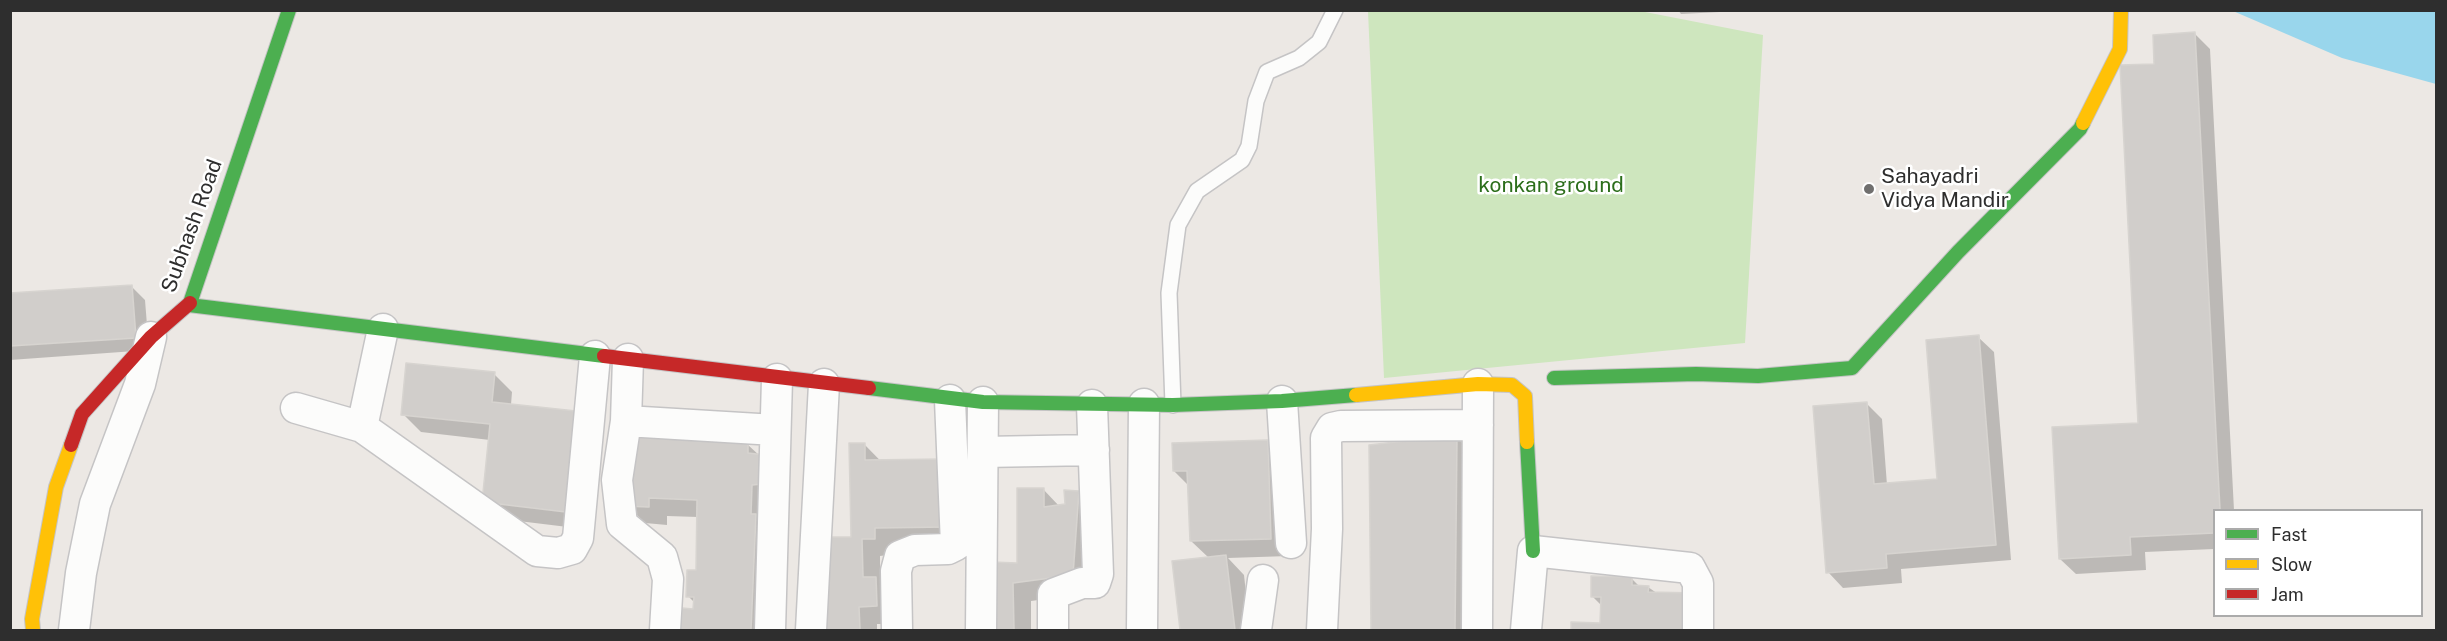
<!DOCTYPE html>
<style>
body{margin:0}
#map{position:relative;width:2447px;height:641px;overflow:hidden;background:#ece8e4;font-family:"Public Sans",sans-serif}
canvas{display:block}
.frame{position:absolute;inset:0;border:12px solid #2e2e2e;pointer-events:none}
.legend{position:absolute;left:2213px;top:509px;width:210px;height:108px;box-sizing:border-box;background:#fff;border:2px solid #ababab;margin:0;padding:8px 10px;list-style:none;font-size:18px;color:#2e2e2e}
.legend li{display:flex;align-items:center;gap:12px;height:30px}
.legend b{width:30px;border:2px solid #ababab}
</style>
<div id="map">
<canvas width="2447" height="641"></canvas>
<div class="frame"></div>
<ul class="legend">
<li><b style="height:8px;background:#4caf50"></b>Fast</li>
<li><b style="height:8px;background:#ffc107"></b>Slow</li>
<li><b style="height:8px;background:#c62828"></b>Jam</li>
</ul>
</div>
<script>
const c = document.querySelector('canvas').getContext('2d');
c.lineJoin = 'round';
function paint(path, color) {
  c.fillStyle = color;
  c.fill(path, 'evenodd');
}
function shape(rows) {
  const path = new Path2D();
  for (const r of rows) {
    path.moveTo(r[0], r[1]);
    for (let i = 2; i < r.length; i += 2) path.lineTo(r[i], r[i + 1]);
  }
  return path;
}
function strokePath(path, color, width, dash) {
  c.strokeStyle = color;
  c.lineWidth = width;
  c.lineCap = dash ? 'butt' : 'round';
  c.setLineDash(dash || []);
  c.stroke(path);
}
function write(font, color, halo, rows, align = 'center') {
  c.font = font + ' "Public Sans",sans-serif';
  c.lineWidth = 5;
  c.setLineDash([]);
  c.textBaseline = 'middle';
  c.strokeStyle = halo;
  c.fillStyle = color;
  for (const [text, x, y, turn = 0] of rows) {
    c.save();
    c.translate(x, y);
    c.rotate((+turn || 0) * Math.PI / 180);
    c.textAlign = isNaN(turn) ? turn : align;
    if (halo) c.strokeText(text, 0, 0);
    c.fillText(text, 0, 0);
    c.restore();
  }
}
paint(shape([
 [1368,11,1640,11,1763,35,1745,343,1384,378]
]), '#cee6be');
paint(shape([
 [2233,11,2436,11,2436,84,2342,58]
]), '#99d6ec');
paint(shape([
 [1678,10,1740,10,1740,11,1681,14],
 [2195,34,2210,49,2234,510,2214,510,2214,549,2145,552,2146,570,2076,574,2060,559,2139,425,2156,65],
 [132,287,145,300,149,350,10,360,10,295],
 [1978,337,1994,352,2011,560,1901,569,1902,583,1843,588,1828,572,1866,403,1882,419,1887,485,1939,481],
 [494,374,512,392,511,405,584,529,502,519,484,501,490,440,421,432,403,414],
 [1456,437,1475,455,1473,630,1372,630,1371,446],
 [1267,442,1285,460,1289,556,1228,558,1244,575,1250,630,1182,630,1174,562,1209,558,1191,541,1189,486,1174,471],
 [747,444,760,456,769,630,682,630,683,609,694,610,695,603,688,596,697,571,698,517,667,516,667,525,645,523,627,505],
 [864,444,963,545,880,556,880,584,893,597,894,624,877,624,877,630,823,630,852,538],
 [1043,489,1060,507,1067,506,1078,492,1096,510,1091,593,1031,601,1031,630,993,630],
 [1632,579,1640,587,1648,587,1710,630,1573,630,1573,624,1602,624,1602,606,1592,596]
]), '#0003');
const building = shape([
 [2195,32,2220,510,2214,510,2214,533,2130,537,2131,555,2059,559,2052,427,2138,423,2120,65,2154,64,2153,35,2195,32],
 [132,285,136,338,10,346,10,293,132,285],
 [1979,335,1996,545,1886,554,1887,568,1826,573,1813,406,1867,402,1874,484,1937,479,1926,340,1979,335],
 [406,363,495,372,492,402,576,411,566,512,482,502,490,424,401,415,406,363],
 [1457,435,1455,630,1371,630,1369,445,1457,435],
 [630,437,748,442,748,453,765,455,762,484,752,485,751,514,756,514,751,630,681,630,682,608,693,609,694,597,686,597,687,570,696,570,697,500,649,498,649,507,625,506,630,437],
 [1268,440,1271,539,1190,541,1187,471,1173,471,1172,443,1268,440],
 [849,443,865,443,865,460,944,459,946,527,875,528,875,539,862,539,863,577,876,577,877,606,859,607,860,630,822,630,820,537,851,537,849,443],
 [1017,488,1044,488,1044,507,1065,504,1064,490,1079,491,1073,575,1013,583,1014,630,992,630,992,562,1017,563,1017,488],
 [1226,555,1235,630,1180,630,1172,561,1226,555],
 [1591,576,1632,577,1632,585,1649,586,1648,592,1698,593,1697,630,1571,630,1571,622,1600,623,1601,597,1591,597,1591,576]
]);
paint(building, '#d1cecb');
strokePath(building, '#d7d4d0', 1.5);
const lane = shape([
 [1173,405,1169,293,1178,225,1197,191,1242,160,1249,146,1256,101,1267,72,1299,58,1319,42,1335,10]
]);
const street = shape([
 [628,359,626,421,617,480,622,524,662,557,668,579,665,630],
 [1282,401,1291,543],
 [296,408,362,427,537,551,558,553,572,549,578,538,595,356],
 [626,421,775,430],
 [362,427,383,329],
 [983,452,1094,450],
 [74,630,81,573,95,504,140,384,151,337],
 [770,630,777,379],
 [811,630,824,384],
 [897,630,896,571,900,556,915,550,948,549,956,545,950,400],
 [981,630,983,402],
 [1053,630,1053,594,1082,583,1095,583,1098,574,1092,405],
 [1142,630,1144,404],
 [1256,630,1263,580],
 [1322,630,1327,529,1326,438,1332,428,1341,426,1478,425],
 [1477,630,1478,384],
 [1526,630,1533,551,1690,568,1698,583,1698,630]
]);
const fast = shape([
 [190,303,289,10],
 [189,305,604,356],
 [1554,378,1696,374,1758,376,1852,368,1958,252,2080,129,2083,123],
 [869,388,983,402,1173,405,1282,401,1356,395],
 [1527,442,1533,551]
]);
const slow = shape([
 [2083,123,2120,49,2121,10],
 [1356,395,1478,384,1512,385,1525,396,1527,442],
 [33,630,32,619,56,487,71,445]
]);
const jam = shape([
 [604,356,869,388],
 [71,445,82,414,151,337,190,303]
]);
strokePath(lane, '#c5c4c5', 18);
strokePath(street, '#c5c4c5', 33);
strokePath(fast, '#c5c4c5', 16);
strokePath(slow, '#c5c4c5', 16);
strokePath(jam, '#c5c4c5', 16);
strokePath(lane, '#fcfcfb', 15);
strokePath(street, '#fcfcfb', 30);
strokePath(fast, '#4caf50', 14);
strokePath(slow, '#ffc107', 14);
strokePath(jam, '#c62828', 14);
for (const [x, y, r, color] of [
 [1869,189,6,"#706f6e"]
]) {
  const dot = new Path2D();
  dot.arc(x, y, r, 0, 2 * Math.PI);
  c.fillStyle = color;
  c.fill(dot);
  strokePath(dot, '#fff', 2);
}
write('21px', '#2e2e2e', '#fff', [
 ["Sahayadri",1881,177],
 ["Vidya Mandir",1881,201]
], 'left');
write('21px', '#2c6e1b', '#fff', [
 ["konkan ground",1551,186]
]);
write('21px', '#2e2e2e', '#fff', [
 ["Subhash Road",192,226,-70]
]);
</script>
